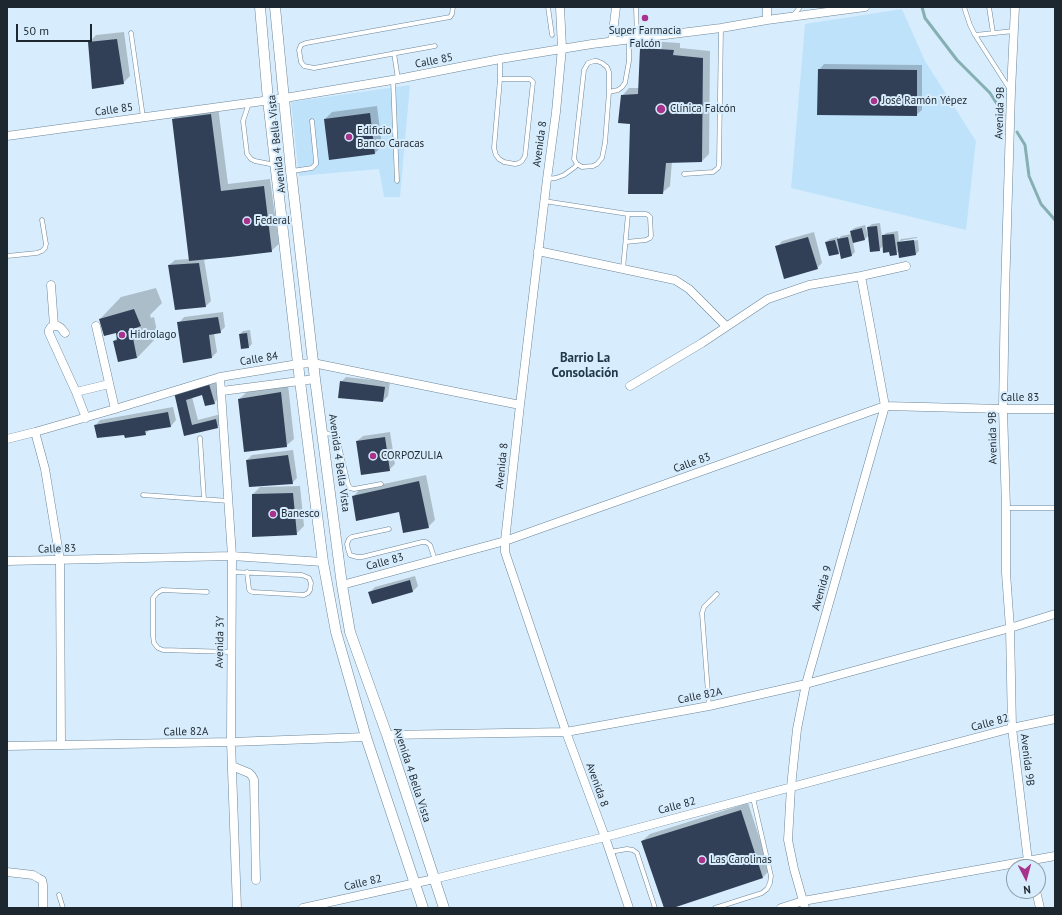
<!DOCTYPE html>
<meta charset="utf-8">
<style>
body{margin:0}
#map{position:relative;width:1062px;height:915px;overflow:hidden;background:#d7edfd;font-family:"PT Sans",sans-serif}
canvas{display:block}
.frame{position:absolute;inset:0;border:8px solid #1d272f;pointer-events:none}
.north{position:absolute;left:1006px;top:859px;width:40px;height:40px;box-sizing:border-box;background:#d7edfd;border:1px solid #8d9eab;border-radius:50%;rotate:174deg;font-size:11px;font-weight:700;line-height:16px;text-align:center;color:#1d272f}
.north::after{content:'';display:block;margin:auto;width:14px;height:18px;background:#a8338c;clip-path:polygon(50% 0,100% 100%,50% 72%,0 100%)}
.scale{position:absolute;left:16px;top:24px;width:76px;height:18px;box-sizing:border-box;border:2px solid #1d272f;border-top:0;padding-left:5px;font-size:12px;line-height:14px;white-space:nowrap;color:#1d272f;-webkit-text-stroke:3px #d7edfd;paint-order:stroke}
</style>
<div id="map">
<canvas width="1062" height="915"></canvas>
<div class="frame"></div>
<div class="north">N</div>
<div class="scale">50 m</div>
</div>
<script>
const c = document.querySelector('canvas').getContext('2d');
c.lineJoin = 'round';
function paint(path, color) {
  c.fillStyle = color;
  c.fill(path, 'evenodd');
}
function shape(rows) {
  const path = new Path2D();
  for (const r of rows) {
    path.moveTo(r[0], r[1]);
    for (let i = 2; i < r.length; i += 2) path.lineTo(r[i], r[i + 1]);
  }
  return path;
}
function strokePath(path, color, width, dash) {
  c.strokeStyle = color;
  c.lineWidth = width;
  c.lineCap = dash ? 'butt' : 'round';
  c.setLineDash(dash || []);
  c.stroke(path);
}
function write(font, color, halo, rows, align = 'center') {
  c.font = font + ' "PT Sans",sans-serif';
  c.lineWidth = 4;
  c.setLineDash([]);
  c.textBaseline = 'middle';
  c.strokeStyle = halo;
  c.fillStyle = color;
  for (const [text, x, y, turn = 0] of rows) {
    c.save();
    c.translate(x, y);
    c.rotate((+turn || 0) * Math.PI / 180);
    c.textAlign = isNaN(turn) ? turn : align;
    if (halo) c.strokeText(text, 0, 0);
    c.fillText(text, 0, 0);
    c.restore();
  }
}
paint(shape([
 [902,9,925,61,976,141,966,230,791,188,805,24],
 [410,85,400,197,384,197,379,169,299,176,291,102]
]), '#bfe2fb');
paint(shape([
 [124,32,130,76,123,83,89,42,96,35],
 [648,41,680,43,680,48,710,51,709,154,702,161,672,161,670,186,662,193,631,123,622,96,629,88,639,88,641,48],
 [824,64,922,65,922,110,916,115,819,70],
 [377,106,382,146,375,153,325,119,332,112],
 [218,107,228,184,270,179,279,244,271,251,204,259,211,301,206,306,169,265,175,260,190,259,173,119,181,112],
 [880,223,882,237,886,233,898,231,899,242,901,239,917,237,917,238,900,241,900,243,918,240,919,251,916,254,899,251,896,254,884,245,879,250,868,227,872,224],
 [865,225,868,236,865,239,853,242,855,252,852,255,841,251,838,253,826,242,830,239,838,237,839,239,841,236,851,234,851,231,854,228],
 [814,232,822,263,817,268,777,247,782,241],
 [156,288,162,303,150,315,151,318,154,317,158,336,137,358,114,341,118,337,117,332,100,319,121,297],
 [223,312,225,327,220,332,214,333,217,352,212,357,179,323,184,317],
 [250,330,252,344,249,347,242,348,240,334,243,331],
 [346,377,390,382,388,396,383,401,341,382],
 [215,379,219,398,214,403,203,394,192,397,198,420,221,414,223,422,217,427,185,435,180,387],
 [288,385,294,439,286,446,239,399,247,392],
 [173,407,176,420,171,426,150,429,145,434,125,434,95,426,100,420],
 [390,432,395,464,389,470,357,441,363,436],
 [293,450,297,478,292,483,247,460,252,455],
 [426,475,435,520,428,527,400,511,353,497,360,489],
 [300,486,304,526,296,534,253,494,260,487],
 [415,576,418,586,413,591,373,602,370,592,375,587],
 [748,803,770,870,763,877,670,908,665,908,642,841,650,834]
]), '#0003');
strokePath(shape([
 [922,7,925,18,957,60,990,93,1004,115],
 [1017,132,1025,145,1029,176,1041,204,1055,220]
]), '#86afb2', 3);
paint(shape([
 [117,39,124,84,92,89,88,42],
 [640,48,674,50,673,55,703,58,702,162,666,163,663,194,628,194,630,124,618,123,621,95,638,94],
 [818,69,917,70,917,116,817,115],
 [370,113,375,154,329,160,324,119],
 [211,114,221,191,264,186,272,252,230,257,189,261,172,119],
 [877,226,880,251,870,252,867,227],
 [862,228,865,240,853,243,850,231],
 [894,234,897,255,890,256,889,252,883,253,882,235],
 [808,237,818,269,784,279,775,246],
 [848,237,852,256,841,259,837,239],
 [835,240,839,254,829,256,825,242],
 [914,240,916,255,899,258,897,242],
 [199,263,206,307,175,310,168,265],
 [134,309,141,326,128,331,129,339,133,338,137,358,118,362,113,341,117,340,116,333,104,336,99,319],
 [218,317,221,333,209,335,212,358,183,363,177,322],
 [247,333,249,348,241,349,239,334],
 [340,381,385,387,383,402,338,398],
 [209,384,215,404,205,406,202,395,186,400,192,425,216,419,218,428,184,436,174,392],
 [281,392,287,447,244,452,238,399],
 [168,412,171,427,145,431,146,435,125,438,124,435,97,438,94,425],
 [385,437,390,471,361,475,356,441],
 [288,455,293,484,249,487,246,460],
 [419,481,429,528,403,533,399,512,356,521,352,496],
 [293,493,297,535,252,537,252,494],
 [410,580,413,592,372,604,368,592],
 [741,810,763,878,673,908,664,908,641,841]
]), '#324057');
const service = shape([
 [548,7,552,35],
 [636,7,637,38],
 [964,7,970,25,975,35,1009,88],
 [989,7,993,33],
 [793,16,800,7],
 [131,33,143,117],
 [975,35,1014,31],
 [435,46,314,68,304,66,301,62,299,50,301,45,306,43,450,17,452,14,453,7],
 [394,53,398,79],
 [500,59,500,79,494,148,495,152,496,155,499,159,504,162,515,164,519,163,522,161,525,156,533,82,530,79,500,79],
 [393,80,397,181],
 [609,92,609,72,607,67,602,63,597,61,594,61,588,63,584,70,574,159,577,164,582,167,593,166,597,164,602,158,605,143,609,92,618,90,622,87,625,83,629,61,629,39],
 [249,103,243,121,247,154,251,159,255,161,275,165],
 [292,171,312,168,316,164,316,161,312,121],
 [684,174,713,172,718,168,719,165,721,28],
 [547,179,556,178,564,175,575,167,577,164],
 [544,201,628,214,623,269],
 [626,242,646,240,650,238,651,236,650,217,648,215,646,214,628,214],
 [7,256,37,253,42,251,45,248,46,244,42,220],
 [323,433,333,434,337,438,348,484,350,488,354,489,381,484],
 [200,438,204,499],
 [143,495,229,501],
 [1006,508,1055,508],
 [389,529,352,537,349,539,347,544,348,549,350,555,357,557,362,557,422,542,426,542,430,545,435,560],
 [232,572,302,575,309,578,311,583,310,590,308,593,304,595,253,592,250,591,249,589,247,572],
 [207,592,162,590,157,593,153,598,153,636,154,643,158,648,163,650,231,652],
 [709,706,702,613,704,607,717,594],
 [610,852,627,849,633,850,637,853,655,908],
 [59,895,63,908],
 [715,908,762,893,767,889,770,883,771,876,753,798]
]);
const minor = shape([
 [560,7,562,48,556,112,547,179,520,405,505,541,505,552,566,732,605,837,629,908],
 [1015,7,1011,91,1005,292,1003,409,1006,508,1006,573,1010,628,1012,728,1028,861,1030,867],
 [767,20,767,7],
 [612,41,616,7],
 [7,136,285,98,398,79,500,59,592,44,721,28,767,20,865,7],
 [538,251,675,280,689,289,726,326],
 [51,285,54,326],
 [96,326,115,409],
 [65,333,61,328,58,326,54,326,51,327,49,330,49,333,76,392,86,418],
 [220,377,232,556,231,742,237,908],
 [630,386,702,343,768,299,809,285,861,276,906,266],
 [222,391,315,379],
 [76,392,109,384],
 [35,432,45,469,60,560,61,745],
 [7,439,35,432,115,409,220,377,298,364,313,363,520,405],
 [7,561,232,556,323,562],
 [342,585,505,541,885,406,1003,409,1055,409],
 [387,735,566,732,709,706,806,684,1010,628,1055,614],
 [7,746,231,742,366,737],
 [232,766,249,773,252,776,254,780,256,880],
 [7,872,33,875,38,878,42,880,43,885,43,908],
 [1036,891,1040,908],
 [303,908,434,879,605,837,1012,728,1055,719],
 [781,908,803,901,1055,856],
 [805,908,794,869,788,840,791,787,797,729,806,684,885,406,861,276]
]);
const tertiary = shape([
 [260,7,268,100,300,381,323,562,336,632,366,737,423,908],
 [275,7,291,171,315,379,342,585,350,632,387,735,444,908]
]);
strokePath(service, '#6d8699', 5);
strokePath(minor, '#6d8699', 9);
strokePath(tertiary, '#6d8699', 11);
strokePath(service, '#fff', 4);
strokePath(minor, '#fff', 8);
strokePath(tertiary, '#fff', 10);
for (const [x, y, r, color] of [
 [645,18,4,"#a8338c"],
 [874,101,4,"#a8338c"],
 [661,109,5,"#a8338c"],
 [349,137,4,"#a8338c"],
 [247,221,4,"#a8338c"],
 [122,335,4,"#a8338c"],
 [373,456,4,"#a8338c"],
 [273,514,4,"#a8338c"],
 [702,860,4,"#a8338c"]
]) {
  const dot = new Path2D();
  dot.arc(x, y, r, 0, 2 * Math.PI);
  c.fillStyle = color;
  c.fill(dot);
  strokePath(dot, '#d7edfd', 1.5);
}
write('11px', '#1d272f', '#d7edfd', [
 ["Super Farmacia",645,31,"center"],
 ["Falcón",645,44,"center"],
 ["José Ramón Yépez",882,101],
 ["Clínica Falcón",670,109],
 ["Edificio",357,131],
 ["Banco Caracas",357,144],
 ["Federal",255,221],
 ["Hidrolago",130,335],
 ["CORPOZULIA",381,456],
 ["Banesco",281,514],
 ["Las Carolinas",710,860]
], 'left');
write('11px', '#1d272f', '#d7edfd', [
 ["Calle 85",434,61,-11],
 ["Calle 85",114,110,-8],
 ["Avenida 9B",1000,113,-88],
 ["Avenida 4 Bella Vista",277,144,-96],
 ["Avenida 8",540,144,-82],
 ["Calle 84",259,359,-9],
 ["Calle 83",1020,398],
 ["Avenida 9B",993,438,-91],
 ["Avenida 4 Bella Vista",339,463,82],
 ["Calle 83",692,463,-20],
 ["Avenida 8",502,466,-84],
 ["Calle 83",57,549,-2],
 ["Calle 83",385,562,-15],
 ["Avenida 9",822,588,-74],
 ["Avenida 3Y",220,642,-89],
 ["Calle 82A",700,696,-11],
 ["Calle 82",990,723,-15],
 ["Calle 82A",186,732,-1],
 ["Avenida 9B",1027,760,83],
 ["Avenida 4 Bella Vista",412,775,72],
 ["Avenida 8",597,785,70],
 ["Calle 82",677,806,-15],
 ["Calle 82",363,883,-13]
]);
write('bold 13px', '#213848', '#d7edfd', [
 ["Barrio La",585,358],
 ["Consolación",585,373]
]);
</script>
